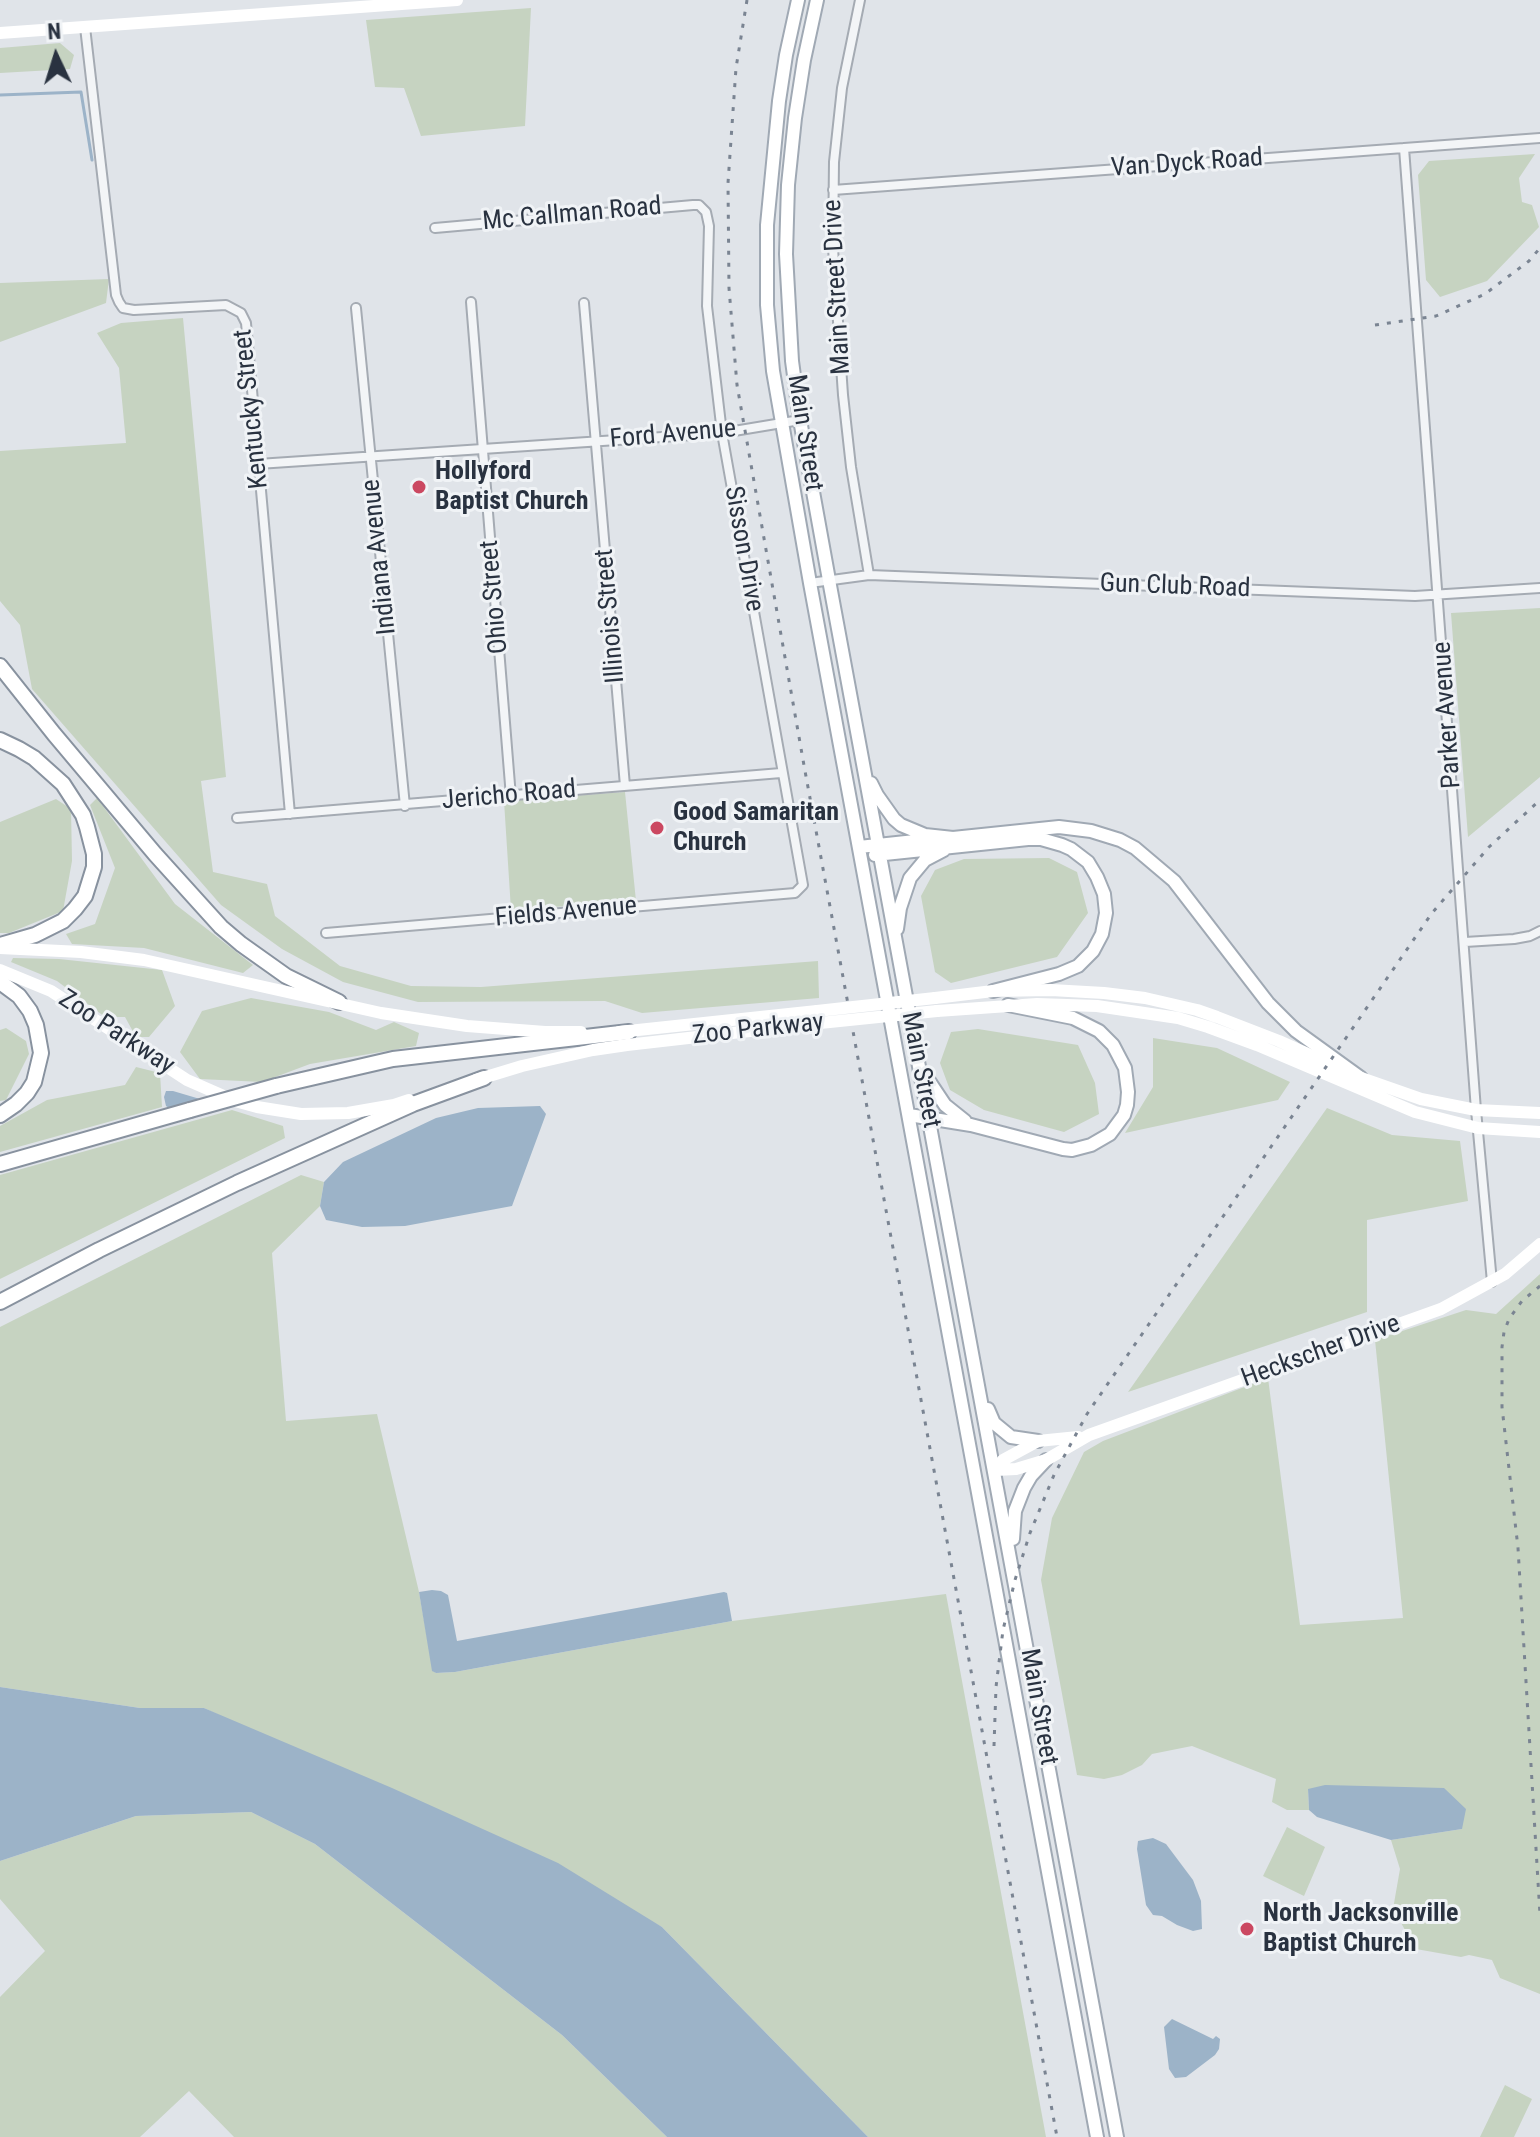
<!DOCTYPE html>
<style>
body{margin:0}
#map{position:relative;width:1540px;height:2137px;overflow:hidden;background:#e0e4e9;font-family:"Roboto Condensed",sans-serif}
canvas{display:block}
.north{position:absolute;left:16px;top:16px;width:80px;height:80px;-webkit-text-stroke:6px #f0f3f6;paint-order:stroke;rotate:356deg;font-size:22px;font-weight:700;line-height:32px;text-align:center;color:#293240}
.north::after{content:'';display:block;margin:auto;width:28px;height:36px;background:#293240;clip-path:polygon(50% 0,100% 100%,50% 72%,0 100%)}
</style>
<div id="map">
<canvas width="1540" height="2137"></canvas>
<div class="north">N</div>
</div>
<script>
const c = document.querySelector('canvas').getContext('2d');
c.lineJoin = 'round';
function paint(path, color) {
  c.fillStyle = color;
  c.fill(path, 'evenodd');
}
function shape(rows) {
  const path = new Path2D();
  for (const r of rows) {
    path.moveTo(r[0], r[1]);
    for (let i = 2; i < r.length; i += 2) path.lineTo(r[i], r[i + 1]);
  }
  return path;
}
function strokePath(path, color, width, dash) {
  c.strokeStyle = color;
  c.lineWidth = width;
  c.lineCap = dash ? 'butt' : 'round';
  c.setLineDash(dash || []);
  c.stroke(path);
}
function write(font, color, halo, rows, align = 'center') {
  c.font = font + ' "Roboto Condensed",sans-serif';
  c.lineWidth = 6;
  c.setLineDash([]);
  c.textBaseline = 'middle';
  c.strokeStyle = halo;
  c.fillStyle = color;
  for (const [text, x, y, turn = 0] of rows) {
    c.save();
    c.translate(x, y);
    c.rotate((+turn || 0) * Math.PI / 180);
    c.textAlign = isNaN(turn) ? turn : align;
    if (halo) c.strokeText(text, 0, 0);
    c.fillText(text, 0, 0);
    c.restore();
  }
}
paint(shape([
 [531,8,525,126,421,136,404,88,375,87,366,20],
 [60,43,74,55,70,69,0,73,0,48],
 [1535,154,1519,178,1522,202,1532,205,1539,227,1487,281,1440,297,1426,280,1418,175,1429,161],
 [109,279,106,303,0,342,0,283],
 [183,318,226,777,201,781,213,872,267,884,275,916,340,966,411,986,481,987,818,961,819,998,642,1013,605,1001,418,1002,343,982,282,949,221,905,32,689,20,625,0,601,0,451,126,443,119,368,97,333,121,323],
 [1540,608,1540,777,1468,837,1451,613],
 [625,792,636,901,511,910,504,801],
 [97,798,175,904,253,965,243,973,144,948,72,944,66,934,95,924,115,868,90,805],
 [56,799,71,809,72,861,63,911,9,933,0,933,0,822],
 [1049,858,1077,872,1088,913,1057,957,951,983,935,972,921,896,935,870,964,859],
 [13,958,59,959,162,970,175,1006,149,1037,136,1037,125,1017,105,1017,57,981,11,962],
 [251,998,329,1012,376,1030,394,1022,419,1033,416,1046,310,1064,262,1082,200,1079,180,1052,202,1011],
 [6,1028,26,1041,29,1054,6,1100,0,1101,0,1030],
 [978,1029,1078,1045,1095,1083,1099,1114,1064,1132,984,1110,950,1090,940,1063,951,1032],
 [1153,1038,1217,1048,1290,1082,1278,1100,1125,1133,1153,1087],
 [136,1067,160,1073,162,1107,0,1152,0,1126,47,1100,125,1085],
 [1327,1108,1392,1135,1460,1141,1468,1201,1367,1220,1367,1312,1128,1392],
 [232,1110,283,1126,285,1138,0,1279,0,1175],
 [301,1175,324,1182,320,1206,272,1253,286,1421,377,1414,419,1592,433,1671,436,1673,455,1672,732,1621,946,1594,1046,2137,868,2137,662,1927,204,1708,140,1708,0,1687,0,1327],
 [1540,1274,1540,1994,1500,1978,1492,1960,1469,1955,1461,1957,1416,1949,1393,1909,1400,1869,1391,1840,1462,1829,1308,1789,1309,1810,1287,1810,1272,1802,1276,1779,1192,1746,1152,1754,1142,1765,1122,1775,1104,1779,1077,1775,1041,1580,1052,1518,1084,1452,1103,1441,1268,1378,1300,1625,1403,1618,1375,1340,1466,1310,1496,1314],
 [251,1812,315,1844,562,2035,667,2137,234,2137,189,2091,140,2137,0,2137,0,1997,45,1951,0,1899,0,1861,136,1816],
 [1287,1827,1325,1847,1304,1896,1263,1876],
 [1505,2085,1532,2099,1514,2137,1480,2137]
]), '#c6d3c1');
paint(shape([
 [166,1091,173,1091,200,1099,169,1108,166,1106,164,1097],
 [540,1106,546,1114,512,1206,405,1226,362,1227,326,1220,320,1206,324,1182,343,1162,436,1118,478,1108],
 [432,1590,441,1591,448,1595,457,1641,724,1592,727,1593,732,1621,455,1672,436,1673,432,1671,419,1592],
 [0,1687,140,1708,204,1708,392,1788,558,1863,662,1927,868,2137,667,2137,562,2035,315,1844,251,1812,136,1816,0,1861],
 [1325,1785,1444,1788,1466,1809,1462,1829,1391,1840,1317,1817,1309,1810,1308,1789],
 [1153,1838,1166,1844,1193,1880,1201,1901,1202,1929,1193,1931,1177,1925,1162,1916,1153,1915,1146,1905,1137,1849,1138,1841],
 [1172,2019,1213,2039,1216,2036,1220,2039,1219,2049,1215,2055,1186,2077,1175,2078,1169,2069,1164,2027]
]), '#9cb3c8');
strokePath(shape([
 [0,95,81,92,92,160]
]), '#9cb3c8', 3);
const street = shape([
 [860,0,842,88,834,162,833,248,843,395,851,467,869,575],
 [85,27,116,295,119,302,123,308,134,310,226,305,241,313,246,323,290,814],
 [1404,148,1476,1110,1492,1282],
 [833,190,1540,138],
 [471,302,511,797],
 [584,303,625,786],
 [356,308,405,806],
 [258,464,722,433,800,420],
 [810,583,869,575,1415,596,1540,588],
 [237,818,781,773],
 [326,933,795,893,803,885,722,433,707,306,709,226,706,212,699,205,693,205,435,228],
 [1465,942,1514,939,1530,936,1540,931]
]);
const primary = shape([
 [798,0,786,55,779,101,767,225,767,305,773,371,810,583,1097,2137],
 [817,0,804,60,795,118,788,185,786,254,792,361,800,420,829,580,1117,2137],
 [871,783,877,795,894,819,901,825,925,835,953,838,1059,827,1091,831,1120,840,1135,848,1174,881,1268,1003,1296,1031,1361,1078],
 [859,847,934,839],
 [875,855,1028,839,1041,839,1062,845,1071,849,1088,862,1097,877,1104,894,1106,913,1102,934,1093,951,1078,966,1059,974,993,991],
 [897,929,900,908,910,878,925,860,944,850],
 [923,1072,945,1105,965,1121],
 [909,1115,971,1125,1063,1149,1072,1150,1091,1145,1110,1134,1124,1115,1127,1105,1128,1092,1125,1068,1113,1045,1099,1031,1073,1018,1008,1005],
 [988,1409,994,1423,1011,1437,1038,1441],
 [1013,1539,1015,1511,1024,1488,1031,1476,1046,1460]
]);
const highway = shape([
 [0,666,54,734,155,854,221,927,241,944,286,976,339,1002],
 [0,740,19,749,34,758,63,784,83,815,87,827,94,854,94,867,85,896,75,909,63,921,35,935,0,945],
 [0,982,19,996,30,1011,36,1025,41,1053,34,1082,27,1093,16,1104,0,1115],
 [276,1086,393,1059,629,1032],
 [0,1164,190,1110],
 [0,1302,99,1250,237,1183,413,1104,484,1078]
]);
strokePath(street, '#a5abb3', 12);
strokePath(primary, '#a0a9b4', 16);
strokePath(highway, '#88929f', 18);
strokePath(street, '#f3f5f7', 8);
strokePath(shape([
 [0,33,457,0],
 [0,948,81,952,144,960,381,1013,467,1026,545,1032,581,1032],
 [0,970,51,991,187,1080,235,1101,257,1107,301,1114,348,1113,394,1105,409,1100],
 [935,998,993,991,1051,990,1104,993,1145,998,1197,1010,1217,1017,1279,1041,1361,1078,1421,1099,1476,1110,1540,1113],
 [937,1011,1037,1004,1097,1006,1178,1018,1208,1027,1257,1045,1415,1112,1478,1128,1540,1132],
 [619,1032,817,1011],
 [476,1080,522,1066,593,1050,627,1045,820,1023],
 [995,1470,1016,1469,1046,1460,1089,1435,1441,1309,1505,1274,1540,1244],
 [995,1470,1003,1460,1038,1441,1078,1437]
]), '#fff', 12);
strokePath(primary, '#fff', 12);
strokePath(highway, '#fff', 14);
strokePath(shape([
 [747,0,736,68,728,183,729,288,737,385,805,771,1057,2137],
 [1375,325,1436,316,1485,294,1529,261,1540,248],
 [1540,1286,1522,1301,1509,1319,1504,1332,1502,1347,1502,1407,1518,1548,1540,1915],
 [994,1746,996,1687,1003,1630,1015,1580,1030,1533,1054,1475,1087,1414,1432,913,1489,847,1540,800]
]), '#7a8492', 3, [4, 8]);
const highwayBridge = shape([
 [190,1110,276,1086]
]);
strokePath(highwayBridge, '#88929f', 18, []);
strokePath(shape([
 [817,1011,935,998],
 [820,1023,937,1011]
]), '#fff', 12);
strokePath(highwayBridge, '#fff', 14);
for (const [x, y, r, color] of [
 [419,487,8,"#cb4861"],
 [657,828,8,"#cb4861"],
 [1247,1929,8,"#cb4861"]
]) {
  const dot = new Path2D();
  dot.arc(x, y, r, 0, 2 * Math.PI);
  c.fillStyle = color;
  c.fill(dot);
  strokePath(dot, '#f0f3f6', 3);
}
write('26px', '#293240', '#f0f3f6', [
 ["Van Dyck Road",1187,164,-4],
 ["Mc Callman Road",572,215,-5],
 ["Main Street Drive",838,287,-93],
 ["Kentucky Street",252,409,-96],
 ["Main Street",804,433,81],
 ["Ford Avenue",673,435,-5],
 ["Sisson Drive",743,549,80],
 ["Indiana Avenue",380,557,-96],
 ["Gun Club Road",1175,587,2],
 ["Ohio Street",495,597,-95],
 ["Illinois Street",611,616,-95],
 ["Parker Avenue",1448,715,-94],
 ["Jericho Road",509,796,-5],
 ["Fields Avenue",566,913,-5],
 ["Zoo Parkway",758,1030,-6],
 ["Zoo Parkway",116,1033,33],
 ["Main Street",920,1070,79],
 ["Heckscher Drive",1321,1352,-20],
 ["Main Street",1038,1707,80]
]);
write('bold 26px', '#293240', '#f0f3f6', [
 ["Hollyford",435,472],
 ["Baptist Church",435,502],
 ["Good Samaritan",673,813],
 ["Church",673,843],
 ["North Jacksonville",1263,1914],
 ["Baptist Church",1263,1944]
], 'left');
</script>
